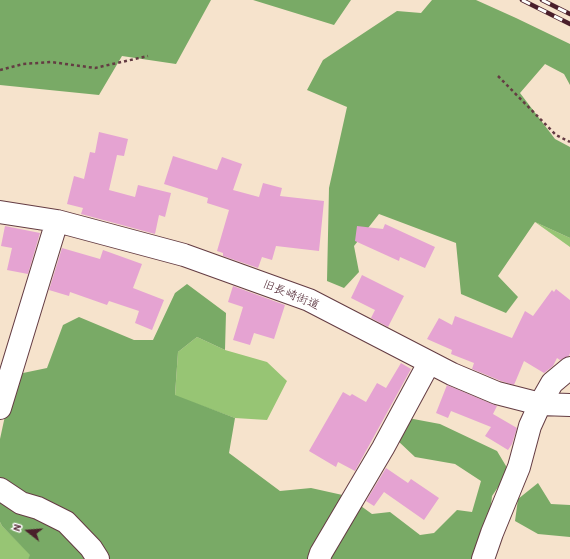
<!DOCTYPE html>
<meta charset="utf-8">
<style>
body{margin:0}
#map{position:relative;width:570px;height:559px;overflow:hidden;background:#f6e3cc;font-family:"Patrick Hand",sans-serif}
canvas{display:block}
.north{position:absolute;left:8px;top:511px;width:40px;height:40px;-webkit-text-stroke:3px #fff;paint-order:stroke;rotate:287deg;font-size:11px;font-weight:700;line-height:16px;text-align:center;color:#4a1f2b}
.north::after{content:'';display:block;margin:auto;width:14px;height:18px;background:#4a1f2b;clip-path:polygon(50% 0,100% 100%,50% 72%,0 100%)}
</style>
<div id="map">
<canvas width="570" height="559"></canvas>
<div class="north">N</div>
</div>
<script>
const c = document.querySelector('canvas').getContext('2d');
c.lineJoin = 'round';
function paint(path, color) {
  c.fillStyle = color;
  c.fill(path, 'evenodd');
}
function shape(rows) {
  const path = new Path2D();
  for (const r of rows) {
    path.moveTo(r[0], r[1]);
    for (let i = 2; i < r.length; i += 2) path.lineTo(r[i], r[i + 1]);
  }
  return path;
}
function strokePath(path, color, width, dash) {
  c.strokeStyle = color;
  c.lineWidth = width;
  c.lineCap = dash ? 'butt' : 'round';
  c.setLineDash(dash || []);
  c.stroke(path);
}
function write(font, color, halo, rows, align = 'center') {
  c.font = font + ' "Patrick Hand","Klee One",sans-serif';
  c.lineWidth = 4;
  c.setLineDash([]);
  c.textBaseline = 'middle';
  c.strokeStyle = halo;
  c.fillStyle = color;
  for (const [text, x, y, turn = 0] of rows) {
    c.save();
    c.translate(x, y);
    c.rotate((+turn || 0) * Math.PI / 180);
    c.textAlign = isNaN(turn) ? turn : align;
    if (halo) c.strokeText(text, 0, 0);
    c.fillText(text, 0, 0);
    c.restore();
  }
}
paint(shape([
 [535,222,570,238,570,247],
 [197,337,225,350,267,362,287,381,267,420,235,418,175,396,178,352],
 [0,522,2,526,31,555,28,559,0,559]
]), '#97c574');
paint(shape([
 [0,0,211,0,176,64,122,56,99,95,0,85],
 [253,0,351,0,334,25],
 [432,0,476,0,516,18,570,44,570,85,564,74,545,64,520,93,555,139,570,147,570,238,535,222,498,276,518,297,506,313,461,294,456,243,379,214,354,246,359,272,344,288,327,281,329,188,347,107,307,90,323,60,397,11,421,13],
 [187,284,226,313,225,350,197,337,178,352,175,395,235,418,229,453,280,491,311,488,347,496,372,514,390,512,420,535,434,533,457,510,472,512,481,481,455,464,415,457,397,440,408,418,440,424,497,451,509,471,492,496,489,525,476,559,28,559,30,555,2,526,0,522,0,439,8,402,23,373,47,368,63,325,79,317,134,340,153,340,175,293],
 [538,483,551,504,570,505,570,537,538,534,515,521,518,499]
]), '#79aa66');
paint(shape([
 [99,132,128,139,124,156,117,155,109,190,135,197,138,185,171,193,165,217,159,215,155,234,81,214,83,208,67,204,74,176,84,179,90,152,95,153],
 [173,156,217,170,222,157,242,164,233,190,259,197,263,183,282,188,280,196,324,201,319,251,276,246,272,260,262,257,258,268,223,256,223,253,217,251,229,210,207,203,208,198,164,184],
 [385,224,435,247,425,268,400,257,399,261,355,241,357,226,383,229],
 [5,226,40,233,28,274,7,270,12,248,1,246],
 [62,248,100,259,103,250,142,264,133,288,164,300,152,330,135,323,139,311,109,301,107,305,70,292,69,296,49,290],
 [362,275,404,296,388,327,371,318,375,310,351,298],
 [233,286,285,305,274,339,254,333,250,345,233,340,243,307,228,302],
 [556,289,570,300,570,353,569,356,560,360,557,358,553,366,544,373,524,361,514,385,501,381,472,369,474,363,451,354,452,350,427,339,439,318,452,325,455,316,512,338,525,311,533,316,552,290,554,292],
 [401,363,411,369,355,471,338,462,336,467,309,451,343,392,350,396,352,394,366,402,377,383,386,388],
 [447,385,497,406,493,414,517,428,512,444,508,450,485,436,491,427,451,411,448,418,436,413],
 [386,468,408,483,411,479,439,498,424,520,384,492,374,506,366,501]
]), '#e5a3d2');
const minor = shape([
 [0,212,57,221,184,255,309,300,452,374,497,393,540,404,570,405],
 [0,408,57,221],
 [0,489,21,503,38,508,66,522,91,548,98,559],
 [319,559,321,553,383,448,429,363],
 [483,559,492,533,519,467,530,426,540,404,552,383,570,368]
]);
strokePath(minor, '#643c43', 24);
strokePath(shape([
 [0,70,23,64,51,62,95,68,148,56],
 [498,76,556,135,570,142]
]), '#643c43', 2.5, [3, 3]);
strokePath(minor, '#fff', 22);
const rail = shape([
 [522,0,570,24],
 [542,0,570,14]
]);
strokePath(rail, '#4a1f2b', 4.5);
strokePath(rail, '#fff', 3, [9]);
write('12px', '#4a1f2b', '#fff', [
 ["旧長崎街道",291,295,22]
]);
</script>
